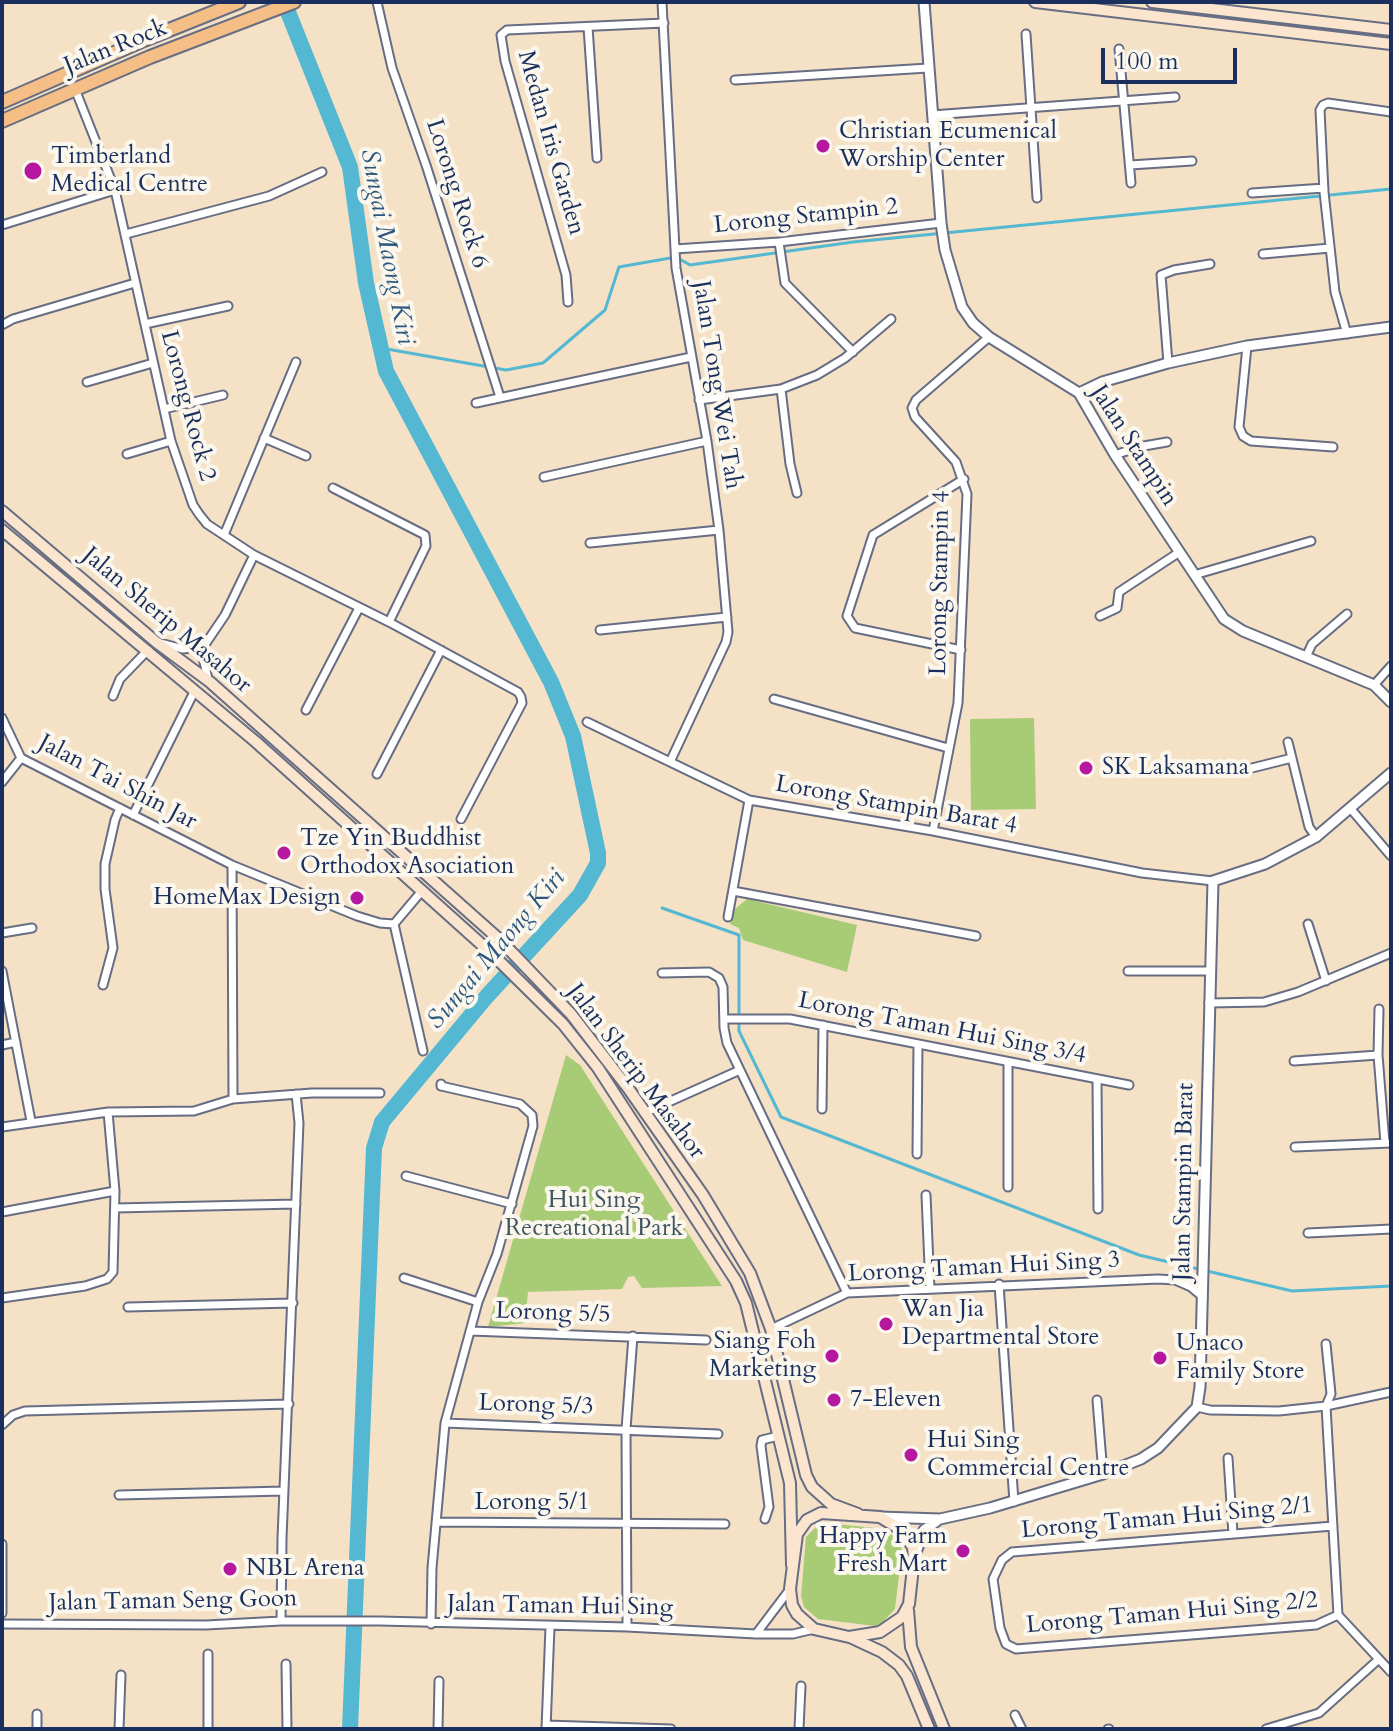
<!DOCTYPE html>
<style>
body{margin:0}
#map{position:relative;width:1393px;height:1731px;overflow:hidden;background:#f5e1c6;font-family:Cardo,serif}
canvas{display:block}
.frame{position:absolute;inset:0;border:4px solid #1b2f5e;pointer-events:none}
.scale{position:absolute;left:1101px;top:48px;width:136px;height:36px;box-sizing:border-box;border:4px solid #1b2f5e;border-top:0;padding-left:10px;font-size:24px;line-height:28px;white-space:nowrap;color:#1b2f5e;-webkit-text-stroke:6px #fbf7ec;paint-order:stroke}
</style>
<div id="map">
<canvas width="1393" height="1731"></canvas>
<div class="frame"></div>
<div class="scale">100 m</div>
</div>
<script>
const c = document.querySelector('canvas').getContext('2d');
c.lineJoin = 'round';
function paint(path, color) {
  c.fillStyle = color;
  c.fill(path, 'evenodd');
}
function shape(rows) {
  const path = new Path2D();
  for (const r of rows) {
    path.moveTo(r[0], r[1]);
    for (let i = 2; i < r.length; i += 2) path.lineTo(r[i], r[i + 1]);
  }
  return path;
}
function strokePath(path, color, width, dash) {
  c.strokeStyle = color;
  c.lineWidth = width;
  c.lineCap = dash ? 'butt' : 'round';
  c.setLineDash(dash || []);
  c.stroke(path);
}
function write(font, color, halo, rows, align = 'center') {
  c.font = font + ' Cardo,serif';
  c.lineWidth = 8;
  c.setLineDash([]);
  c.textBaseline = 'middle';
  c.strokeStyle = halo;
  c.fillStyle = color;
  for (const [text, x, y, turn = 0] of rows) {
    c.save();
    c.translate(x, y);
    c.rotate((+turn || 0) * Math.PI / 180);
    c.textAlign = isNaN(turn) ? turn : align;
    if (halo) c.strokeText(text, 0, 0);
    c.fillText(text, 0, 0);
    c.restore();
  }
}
paint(shape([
 [1034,718,1036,809,971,810,970,719],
 [747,899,857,925,847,972,743,940,739,928,730,924,735,909],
 [566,1055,580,1065,722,1286,642,1288,634,1276,628,1277,622,1289,528,1292,525,1323,488,1327],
 [824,1523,885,1529,898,1540,902,1550,895,1609,882,1623,875,1626,818,1619,804,1607,801,1596,806,1537,817,1526]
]), '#a8cb75');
strokePath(shape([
 [381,348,506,370,543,363,605,310,619,267,676,257,690,265,853,242,1391,189],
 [662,908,739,935,739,1031,781,1117,1139,1255,1292,1291,1391,1286]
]), '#54b8d2', 3);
strokePath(shape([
 [284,2,350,167,366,283,386,371,551,682,573,736,598,853,598,863,580,895,487,996,382,1122,374,1148,350,1729]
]), '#54b8d2', 16);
const minor = shape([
 [377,2,392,68,426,165,500,397],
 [662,2,676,268,707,441,719,530,728,632,726,642,670,762],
 [588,27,597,158],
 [1026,34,1037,198],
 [1119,49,1131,183],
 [735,80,928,68],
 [75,89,115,190,171,441,193,505,199,514,207,524,254,555,389,622,518,692,521,697,522,703,461,819],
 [932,115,1175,97],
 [1130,165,1192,161],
 [1252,193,1324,188],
 [2,225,115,190],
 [126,234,269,196,322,172],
 [779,242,785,283,853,352],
 [675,249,779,242,941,223],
 [1263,254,1330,248],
 [568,302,566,275,505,61,501,35,507,30,664,23],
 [145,324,228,306],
 [2,325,13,319,135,283],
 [1347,334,1335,292,1324,192,1320,110,1323,105,1328,103,1391,112],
 [1247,346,1239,427,1243,436,1251,441,1333,447],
 [1168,363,1161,275,1174,270,1210,264],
 [87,382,153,363],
 [781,389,790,464,797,493],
 [699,400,781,389,817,375,845,358,891,319],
 [476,403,691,357],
 [164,409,223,395],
 [264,438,306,456],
 [127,454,171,441],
 [1115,455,1138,447,1167,442],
 [544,477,707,441],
 [333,488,425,535,426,546,389,622],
 [224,535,296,362],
 [590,543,719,530],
 [1194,575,1311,541],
 [1100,616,1117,608,1119,592,1178,553],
 [600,630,727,617],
 [160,643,183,649,204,646],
 [961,650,855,628,847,616,873,535,964,479],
 [1306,657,1312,644,1347,614],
 [208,679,203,658,204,646,225,615,254,555],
 [1374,685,1391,666],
 [113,696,120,679,148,650],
 [774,699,948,748],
 [306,710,359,608],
 [2,718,21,758,232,865,357,916,380,923,394,924,421,892],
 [587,722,749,800,933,831,1142,873,1213,881],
 [1288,742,1309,827,1316,837],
 [1240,771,1292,758],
 [377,774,441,650],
 [2,782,21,758],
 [1350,808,1391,856],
 [133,815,195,690],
 [933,831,958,703,967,494,956,462,915,417,912,408,916,400,989,337],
 [232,865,233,1099],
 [733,891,976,936],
 [728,917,749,800],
 [394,924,423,1051],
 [1308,924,1326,981],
 [2,933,32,928],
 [2,971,31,1121],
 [1128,971,1210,971],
 [662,973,709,972,719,978,723,987,724,1028,727,1043,847,1293],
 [103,985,113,948,105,889,105,864,115,820,120,808],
 [1209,1003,1264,1002,1298,992,1391,953],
 [1379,1009,1378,1055,1385,1143],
 [724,1019,790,1019,1129,1085],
 [2,1045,16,1042],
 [1294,1061,1378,1055],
 [1097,1080,1098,1209],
 [822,1109,823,1025],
 [644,1113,740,1070],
 [2,1127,108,1112,194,1111,233,1099,312,1093,380,1093],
 [1295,1147,1391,1143],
 [917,1154,918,1044],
 [406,1176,512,1204],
 [1008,1187,1008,1063],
 [926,1195,930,1289],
 [115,1208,296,1204],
 [2,1212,115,1191],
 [1308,1233,1391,1229],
 [404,1278,478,1302],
 [999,1284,1014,1502],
 [2,1298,85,1286,107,1279,113,1272,115,1191,108,1112],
 [128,1307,293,1303],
 [771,1329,847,1293,1158,1279,1175,1280,1191,1287,1203,1297],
 [471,1331,706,1340],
 [1326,1344,1331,1394,1326,1406,1338,1615,1391,1672],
 [1097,1400,1103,1474],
 [1197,1407,1210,1410,1279,1411,1326,1406,1391,1392],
 [445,1423,718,1434],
 [2,1425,13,1415,25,1411,289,1404],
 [1228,1458,1233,1534],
 [119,1495,284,1491],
 [765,1519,769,1507,761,1446,762,1440,778,1436],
 [436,1522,725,1524],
 [1333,1526,1012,1552,1002,1560,993,1579,1000,1628,1006,1644,1016,1649,1316,1625,1338,1615],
 [2,1544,2,1613],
 [281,1621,282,1538,299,1123,296,1094],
 [2,1624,206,1625,281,1621,380,1621,627,1627,756,1634,793,1634,814,1629],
 [431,1624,432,1568,445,1423,478,1302,497,1254,533,1126,532,1115,520,1104,441,1086,441,1084],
 [627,1627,626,1429,633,1336],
 [756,1634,790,1589],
 [208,1654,208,1729],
 [286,1664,287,1729],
 [37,1714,37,1729],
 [1015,1715,1022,1729],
 [546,1725,671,1729],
 [119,1729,121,1675],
 [438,1729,439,1681],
 [546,1729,550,1627],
 [799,1729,801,1686],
 [1108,1729,1109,1729],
 [1266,1729,1319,1713,1379,1659]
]);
const tertiary = shape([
 [924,2,941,223,945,250,962,307,973,323,989,337,1079,393,1115,455,1224,619,1243,631,1374,685,1391,702],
 [1079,393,1102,382,1168,363,1247,346,1391,327],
 [880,1517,940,1519,990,1508,1103,1474,1141,1459,1158,1448,1197,1407,1200,1387,1213,881,1265,864,1316,837,1391,773],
 [914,1558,924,1530,937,1521]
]);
const secondary = shape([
 [1035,2,1391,44],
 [1152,2,1391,30],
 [2,511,156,642,210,682,500,940,571,1014,628,1088,703,1195,750,1273,771,1329,806,1475,812,1487,831,1504,858,1514],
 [2,530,256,742,490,952,563,1024,598,1068,736,1281,746,1303,790,1483,792,1565],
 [821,1513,880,1517,900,1529,913,1547,914,1558,909,1604,902,1617,880,1632,849,1637,814,1629,797,1614,792,1605,790,1589,797,1534,807,1520,821,1513],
 [908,1610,911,1647,944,1729],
 [852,1638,882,1652,899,1665,907,1676,929,1729]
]);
const primary = shape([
 [2,102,144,40,239,2],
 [2,121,150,57,294,2]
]);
strokePath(minor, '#676d82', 11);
strokePath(tertiary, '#676d82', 13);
strokePath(secondary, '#676d82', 14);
strokePath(primary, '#676d82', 16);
strokePath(minor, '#fff', 7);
strokePath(tertiary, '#fff', 9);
strokePath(secondary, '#fbe5cf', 10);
strokePath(primary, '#f5be86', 12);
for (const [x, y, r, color] of [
 [823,146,8,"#b5179e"],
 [33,171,10,"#b5179e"],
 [1086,768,8,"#b5179e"],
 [284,853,8,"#b5179e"],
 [357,898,8,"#b5179e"],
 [886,1324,8,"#b5179e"],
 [832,1356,8,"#b5179e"],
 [1160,1358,8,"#b5179e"],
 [834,1400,8,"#b5179e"],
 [911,1455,8,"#b5179e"],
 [963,1551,8,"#b5179e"],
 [230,1569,8,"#b5179e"]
]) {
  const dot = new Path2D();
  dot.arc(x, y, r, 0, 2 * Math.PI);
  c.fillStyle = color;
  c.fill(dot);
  strokePath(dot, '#fbf7ec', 3);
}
write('24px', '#1b2f5e', '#fbf7ec', [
 ["Jalan Rock",116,48,-22],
 ["Medan Iris Garden",550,143,74],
 ["Lorong Rock 6",456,194,72],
 ["Lorong Stampin 2",806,217,-6],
 ["Jalan Tong Wei Tah",716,385,81],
 ["Lorong Rock 2",187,406,75],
 ["Jalan Stampin",1133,446,57],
 ["Lorong Stampin 4",941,583,-89],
 ["Jalan Sherip Masahor",166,621,40],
 ["Jalan Tai Shin Jar",117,783,28],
 ["Lorong Stampin Barat 4",896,806,10],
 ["Lorong Taman Hui Sing 3/4",942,1029,11],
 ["Jalan Sherip Masahor",635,1072,53],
 ["Jalan Stampin Barat",1185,1182,-89],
 ["Lorong Taman Hui Sing 3",984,1268,-3],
 ["Lorong 5/5",553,1314,2],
 ["Lorong 5/3",536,1406,2],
 ["Lorong 5/1",532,1503],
 ["Lorong Taman Hui Sing 2/1",1167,1519,-5],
 ["Jalan Taman Seng Goon",173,1602,-1],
 ["Jalan Taman Hui Sing",560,1607,1],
 ["Lorong Taman Hui Sing 2/2",1172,1614,-5]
]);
write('24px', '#1b2f5e', '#fbf7ec', [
 ["Christian Ecumenical",839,132],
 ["Worship Center",839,160],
 ["Timberland",51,157],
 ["Medical Centre",51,185],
 ["SK Laksamana",1102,768],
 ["Tze Yin Buddhist",300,839],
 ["Orthodox Asociation",300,867],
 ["HomeMax Design",341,898,"right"],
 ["Wan Jia",902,1310],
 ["Departmental Store",902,1338],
 ["Siang Foh",816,1342,"right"],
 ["Marketing",816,1370,"right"],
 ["Unaco",1176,1344],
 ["Family Store",1176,1372],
 ["7-Eleven",850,1400],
 ["Hui Sing",927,1441],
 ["Commercial Centre",927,1469],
 ["Happy Farm",947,1537,"right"],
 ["Fresh Mart",947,1565,"right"],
 ["NBL Arena",246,1569]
], 'left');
write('24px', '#3e5664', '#fbf7ec', [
 ["Hui Sing",594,1201],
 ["Recreational Park",594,1229]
]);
write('italic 26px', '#2c5881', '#fbf7ec', [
 ["Sungai Maong Kiri",386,247,79],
 ["Sungai Maong Kiri",497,950,-50]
]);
</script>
